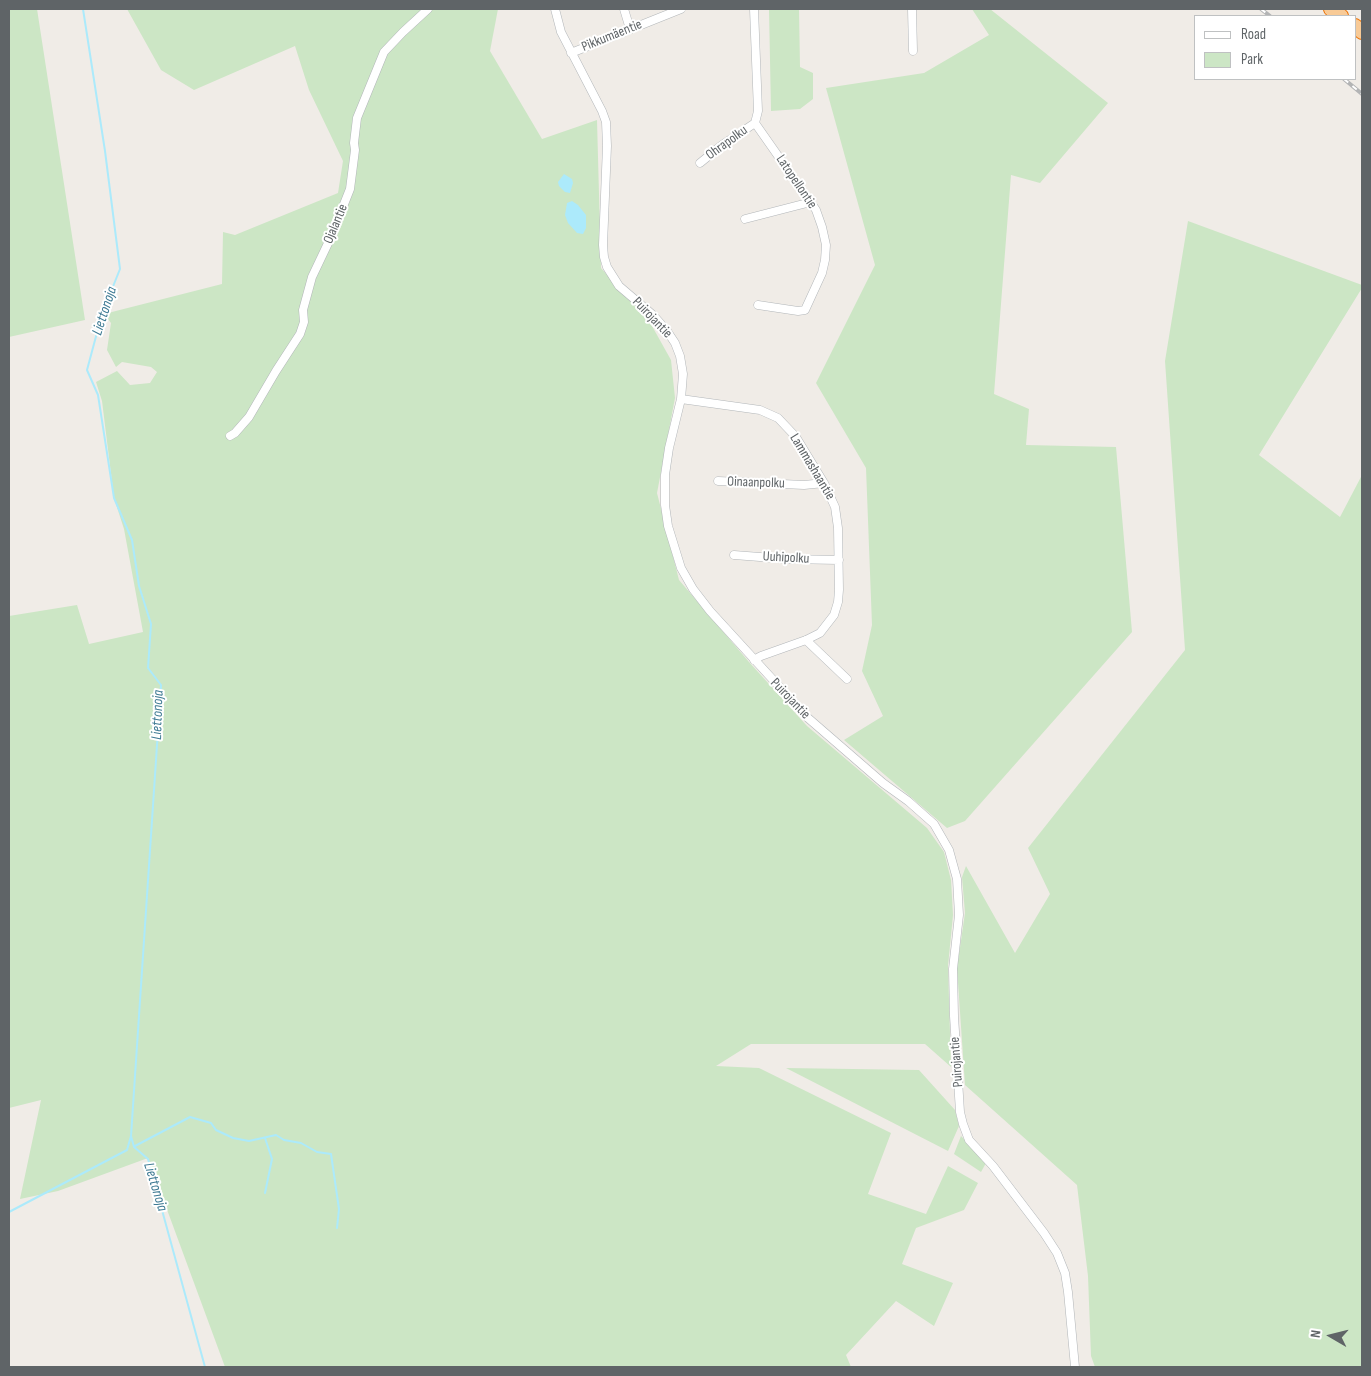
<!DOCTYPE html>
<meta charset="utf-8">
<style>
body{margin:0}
#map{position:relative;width:1371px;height:1376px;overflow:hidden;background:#f0ece7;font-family:"Sofia Sans Condensed",sans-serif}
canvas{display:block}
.frame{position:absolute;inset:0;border:10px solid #5f6467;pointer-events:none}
.legend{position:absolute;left:1194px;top:15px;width:162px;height:65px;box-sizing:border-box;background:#fff;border:1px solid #bfc1c2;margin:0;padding:6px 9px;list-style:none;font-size:15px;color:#5f6467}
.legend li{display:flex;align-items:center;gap:10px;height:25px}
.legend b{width:25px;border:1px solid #bfc1c2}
.north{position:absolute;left:1306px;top:1311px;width:50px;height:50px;-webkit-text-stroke:4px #fff;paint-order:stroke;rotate:278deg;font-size:14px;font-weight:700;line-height:20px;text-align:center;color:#5f6467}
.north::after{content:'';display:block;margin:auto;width:18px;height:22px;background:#5f6467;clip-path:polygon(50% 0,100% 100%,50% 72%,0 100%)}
</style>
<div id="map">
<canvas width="1371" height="1376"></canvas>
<div class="frame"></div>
<ul class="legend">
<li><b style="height:6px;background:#fff"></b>Road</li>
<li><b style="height:14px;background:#cce6c5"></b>Park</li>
</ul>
<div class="north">N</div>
</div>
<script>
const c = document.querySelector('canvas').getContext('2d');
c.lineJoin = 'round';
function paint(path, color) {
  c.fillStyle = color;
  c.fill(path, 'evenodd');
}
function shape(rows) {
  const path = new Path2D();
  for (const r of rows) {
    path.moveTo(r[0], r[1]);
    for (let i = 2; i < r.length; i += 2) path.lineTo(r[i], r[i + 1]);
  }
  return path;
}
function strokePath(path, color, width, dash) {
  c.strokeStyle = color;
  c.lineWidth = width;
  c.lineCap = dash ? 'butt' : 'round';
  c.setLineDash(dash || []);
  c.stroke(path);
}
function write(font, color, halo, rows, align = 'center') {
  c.font = font + ' "Sofia Sans Condensed",sans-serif';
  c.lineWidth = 4;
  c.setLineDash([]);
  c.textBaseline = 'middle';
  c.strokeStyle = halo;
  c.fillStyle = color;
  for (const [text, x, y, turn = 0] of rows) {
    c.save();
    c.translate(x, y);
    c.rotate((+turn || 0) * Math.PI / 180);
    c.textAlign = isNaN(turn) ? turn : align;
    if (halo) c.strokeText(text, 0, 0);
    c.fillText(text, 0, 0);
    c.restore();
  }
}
paint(shape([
 [9,9,37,9,85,320,9,337],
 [127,9,498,9,490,51,542,139,597,120,601,268,652,326,671,360,675,398,657,493,679,580,749,662,807,726,927,828,944,852,951,880,953,915,948,966,951,1067,925,1044,751,1044,716,1066,759,1068,891,1133,868,1194,926,1214,948,1166,978,1183,964,1210,916,1228,902,1264,953,1283,934,1326,896,1301,846,1355,851,1367,225,1367,148,1158,58,1191,20,1199,41,1100,9,1108,9,616,77,605,89,644,143,632,124,529,114,498,102,401,96,382,117,371,130,385,150,383,157,372,151,367,122,362,116,367,107,350,111,323,104,314,222,284,223,232,235,235,338,193,343,161,309,90,295,46,194,90,161,70],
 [769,9,799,9,800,67,813,73,813,99,800,109,771,111],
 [972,9,990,9,1108,103,1040,183,1011,175,994,394,1029,409,1026,445,1116,447,1132,632,965,821,947,828,844,740,883,716,862,671,872,625,866,468,816,383,875,265,826,88,924,73,989,35],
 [1188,221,1362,285,1362,288,1259,455,1340,517,1362,475,1362,1367,1095,1367,1091,1356,1088,1276,1077,1185,965,1085,957,968,965,913,962,877,966,866,1015,953,1050,894,1028,848,1185,650,1165,361],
 [786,1068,919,1070,955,1110,959,1126,948,1151],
 [961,1136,986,1163,981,1172,954,1154]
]), '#cce6c5');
paint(shape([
 [564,174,572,179,573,183,570,193,565,192,559,186,558,182],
 [572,201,578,205,586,215,586,228,583,234,577,233,568,223,565,215,567,203]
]), '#aceafb');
strokePath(shape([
 [83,9,105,151,120,269,102,314,87,370,98,395,114,498,132,540,139,586,151,624,148,668,161,685,131,1136,134,1147,148,1159,205,1367],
 [135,1146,190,1117,211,1123,216,1130,233,1138,249,1141,276,1135,284,1140,301,1143,317,1152,331,1154,339,1209,337,1228],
 [265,1193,272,1159,265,1138],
 [9,1212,127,1150,131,1136]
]), '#aceafb', 2);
const street = shape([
 [555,9,561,32,602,111,606,122,607,146,603,245,604,257,607,267,619,286,653,315,667,331,675,343,680,356,683,374,681,399,669,448,665,475,665,505,668,526,681,568,693,589,710,611,808,718,883,783,908,801,934,824,949,850,957,879,959,915,953,969,954,1016,960,1112,963,1124,969,1140,993,1166,1044,1233,1057,1253,1065,1273,1068,1292,1075,1367],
 [624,9,630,29],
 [754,9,758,111,755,123,816,210,822,227,826,245,825,260,822,273,805,310,798,311,758,305],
 [912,9,913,51],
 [571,53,681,9],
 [700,163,722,145,755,123],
 [745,219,811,202],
 [681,399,760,410,778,418,796,437,824,483,835,507,838,528,839,590,838,602,834,615,820,633,806,640,761,656,754,660],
 [230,436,235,433,249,417,276,371,300,334,304,322,303,310,312,277,331,237,350,189,355,150,354,143,357,118,384,52,403,32,428,9],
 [718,481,804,485,824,483],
 [734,555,786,559,839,560],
 [806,640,847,679]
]);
const highway = shape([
 [1331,9,1341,16],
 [1355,26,1362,32]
]);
strokePath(street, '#b2b6b9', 9);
strokePath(highway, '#ed750a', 16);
strokePath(street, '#fff', 8);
strokePath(highway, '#f8ca96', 14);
const rail = shape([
 [1261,9,1270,16],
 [1344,79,1362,94]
]);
strokePath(rail, '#b3b4b5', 4);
strokePath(rail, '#fff', 2, [5.5]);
write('14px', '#5f6467', '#fff', [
 ["Pikkumäentie",612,36,-22],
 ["Ohrapolku",727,143,-36],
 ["Latopellontie",796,182,56],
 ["Ojalantie",336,224,-67],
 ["Puirojantie",652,318,46],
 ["Lammashaantie",812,467,59],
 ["Oinaanpolku",756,483,2],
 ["Uuhipolku",786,558,3],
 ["Puirojantie",790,699,46],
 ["Puirojantie",957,1062,-94]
]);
write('italic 15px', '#3f7b94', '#fff', [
 ["Liettonoja",105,311,-72],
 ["Liettonoja",158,715,-88],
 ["Liettonoja",155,1187,73]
]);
</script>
